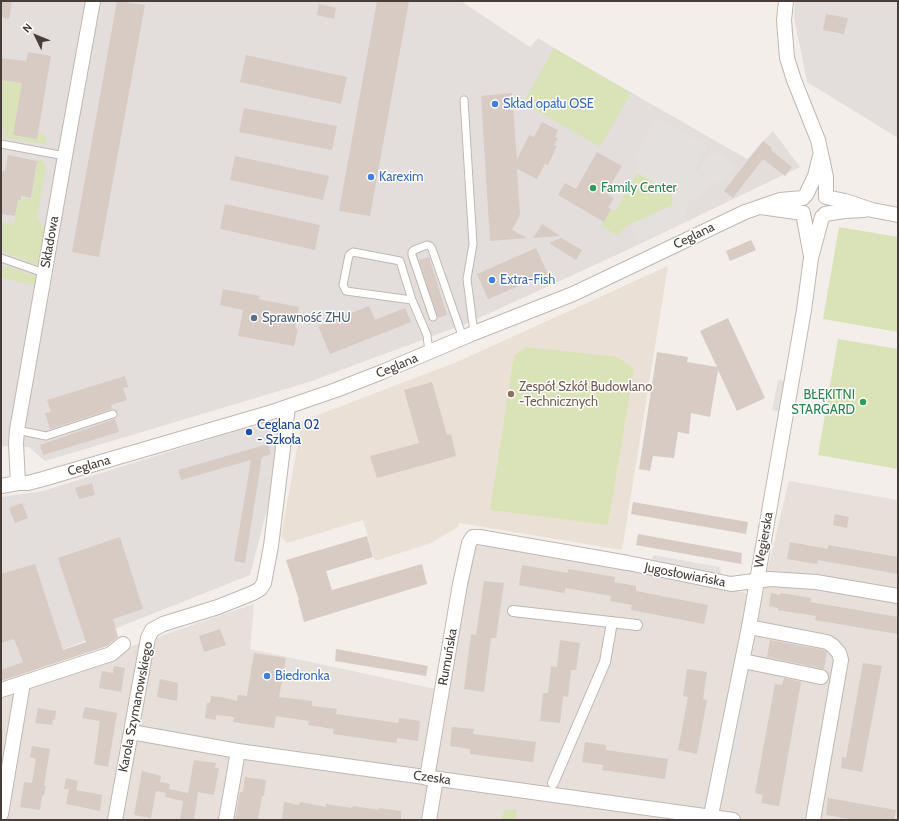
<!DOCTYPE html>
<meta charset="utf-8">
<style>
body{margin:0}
#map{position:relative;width:899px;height:821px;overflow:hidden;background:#f3eeea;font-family:Cabin,sans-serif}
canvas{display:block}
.frame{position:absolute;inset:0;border:2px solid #473e39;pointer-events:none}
.north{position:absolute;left:16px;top:16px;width:40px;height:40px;-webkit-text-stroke:3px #fff;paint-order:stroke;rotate:313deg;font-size:11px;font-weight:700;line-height:16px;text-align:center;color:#473e39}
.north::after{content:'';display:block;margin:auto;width:14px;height:18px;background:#473e39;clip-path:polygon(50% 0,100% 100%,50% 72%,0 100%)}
</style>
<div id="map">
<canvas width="899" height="821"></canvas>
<div class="frame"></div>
<div class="north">N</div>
</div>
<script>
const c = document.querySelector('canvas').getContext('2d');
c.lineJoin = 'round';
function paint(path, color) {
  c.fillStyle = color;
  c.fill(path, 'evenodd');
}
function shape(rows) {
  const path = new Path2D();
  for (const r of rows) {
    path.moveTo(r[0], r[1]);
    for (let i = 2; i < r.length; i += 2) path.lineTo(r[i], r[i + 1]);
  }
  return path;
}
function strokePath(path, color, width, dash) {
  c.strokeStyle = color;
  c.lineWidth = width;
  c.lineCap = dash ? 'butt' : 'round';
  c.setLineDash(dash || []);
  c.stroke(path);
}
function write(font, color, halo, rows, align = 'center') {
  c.font = font + ' Cabin,sans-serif';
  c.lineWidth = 3;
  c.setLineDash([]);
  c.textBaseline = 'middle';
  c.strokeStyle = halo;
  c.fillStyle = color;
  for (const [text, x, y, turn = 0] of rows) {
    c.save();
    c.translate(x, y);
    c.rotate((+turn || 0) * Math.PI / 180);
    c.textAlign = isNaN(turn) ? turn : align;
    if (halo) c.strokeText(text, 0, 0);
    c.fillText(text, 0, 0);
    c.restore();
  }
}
paint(shape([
 [789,481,898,500,898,820,1,820,1,691,254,604,250,649,445,691,476,539,761,596]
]), '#e7dfd9');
paint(shape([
 [1,1,461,1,530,47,538,38,554,48,747,159,773,131,800,167,625,251,468,323,309,382,45,461,29,447,1,446],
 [795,1,898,1,898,138,807,82,794,17],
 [290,421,250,575,1,674,1,497,43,491,239,430]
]), '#e3dedc');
paint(shape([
 [668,266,622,550,459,523,458,527,431,543,375,561,363,520,287,543,281,536,302,421,457,362]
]), '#ebe0d6');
paint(shape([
 [554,48,631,93,600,147,523,103],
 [1,80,22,83,13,135,36,139,38,133,42,134,46,137,46,143,45,144,5,138,4,129,1,126],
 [37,159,43,161,46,167,37,218,45,228,39,264,28,263,28,260,10,255,1,250,1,222,14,224,18,200,21,201,22,198,32,199],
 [637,174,639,174,671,192,673,201,671,206,625,227,621,231,619,236,601,226,611,209,616,211,634,177],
 [839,227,898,237,898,332,823,319],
 [1,265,37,276,35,285,1,278],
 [838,339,898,349,898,469,818,455],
 [526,347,618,357,634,369,608,525,490,510,514,356],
 [506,809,517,810,515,820,502,820,504,810]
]), '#dae3b7');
paint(shape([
 [657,117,708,146,695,168,699,174,705,176,706,174,699,168,713,151,715,154,722,154,737,166,720,187,713,181,701,196,697,197,688,204,686,211,690,220,639,242,631,224,671,206,673,201,671,192,635,171,640,163,633,158],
 [778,380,785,381,781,412,772,410],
 [653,555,720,567,722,576,651,562],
 [744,679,752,681,732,784,724,782],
 [163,725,196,731,200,740,161,733],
 [224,734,268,741,267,750,223,743]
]), '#e3e0de');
paint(shape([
 [1,1,12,1,9,19,1,17],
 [117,1,145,5,99,257,72,252],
 [377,1,409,1,370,216,339,211],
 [319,4,336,8,334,19,317,15],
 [826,14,848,18,844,34,823,30],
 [28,52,51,56,37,139,13,135,22,83,1,80,1,58,26,61],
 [246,55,347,77,341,104,240,82],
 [512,93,517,160,529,135,534,137,542,122,558,130,555,137,558,138,554,145,557,146,548,165,545,164,537,179,517,169,520,214,512,230,527,238,490,241,481,96],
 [244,108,337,126,332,150,239,132],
 [763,141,772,148,771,150,792,167,785,176,763,159,733,198,724,191],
 [597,152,622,166,606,193,614,198,608,208,611,209,604,222,558,195,565,183,576,189],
 [8,155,37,161,31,198,21,196,21,200,18,200,15,216,1,214,1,171,5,171],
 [235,156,329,176,323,200,230,180],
 [225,204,320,225,315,250,220,229],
 [542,224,560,236,533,238],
 [561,238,582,250,576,260,549,243],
 [751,240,756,250,730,261,726,251],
 [536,248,548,274,488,299,477,274],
 [429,257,447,315,438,318,419,260],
 [223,289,260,296,258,299,299,307,295,328,298,329,294,346,238,336,243,310,220,305],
 [369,306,375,320,405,308,411,322,330,354,318,326],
 [728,318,765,398,737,411,718,370,710,417,691,413,689,434,678,432,674,458,653,456,650,471,639,469,657,352,688,357,687,362,717,367,700,331],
 [125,376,128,387,123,388,127,400,111,405,112,409,50,429,45,413,51,412,47,400],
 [432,382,447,435,451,434,456,456,377,478,370,456,419,443,404,390],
 [115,419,119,432,43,455,40,445],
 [268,444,271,454,262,457,245,563,234,561,251,460,181,480,178,470],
 [92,483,95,495,79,499,75,488],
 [633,502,748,522,746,534,631,514],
 [22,503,28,518,15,523,9,508],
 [835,514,849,517,847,528,833,525],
 [638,534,742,553,741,564,636,545],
 [367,536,373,557,326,571,332,590,422,564,427,584,304,622,298,600,299,600,286,560],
 [120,537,143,609,113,619,118,637,107,646,1,681,1,670,23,662,14,639,1,643,1,574,35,564,63,650,86,642,58,558],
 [790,542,828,549,828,545,898,557,898,574,818,560,817,564,787,559],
 [522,565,568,573,568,569,615,577,614,582,636,586,636,591,708,605,704,624,631,610,632,605,610,601,611,596,566,588,564,593,519,585],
 [484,581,504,583,496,638,491,638,484,692,464,689,471,634,476,635],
 [771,593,780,595,781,593,811,598,810,602,898,617,898,634,815,620,816,616,778,610,778,608,769,606],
 [220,629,226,645,204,652,199,636],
 [560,640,580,643,576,670,571,670,568,697,563,696,560,723,540,721,543,693,548,693,551,666,557,667],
 [770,640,824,650,827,652,824,669,767,657],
 [336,649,428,666,426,676,335,661],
 [254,653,286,658,279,697,312,701,312,706,337,709,336,714,398,723,399,718,420,721,418,741,397,738,396,743,333,734,334,729,308,725,309,721,276,716,274,728,233,722,234,717,216,715,216,720,205,718,207,703,210,703,211,696,221,697,237,701,238,695,247,696],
 [863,663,882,666,862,772,841,768,842,757,846,758],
 [114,666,125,668,121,692,99,688,102,671,113,673],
 [687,669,707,672,703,699,707,700,697,754,678,750,688,697,683,696],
 [784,678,801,682,779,806,761,803,763,795,755,793,775,684,782,685],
 [160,679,178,683,177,701,157,697],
 [85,707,117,713,108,767,94,764,100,721,82,718],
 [38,708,56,711,55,720,53,719,52,725,35,723],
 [452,727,474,729,473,734,536,742,533,762,470,754,470,749,450,746],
 [585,742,606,745,606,750,668,759,665,779,602,770,603,765,582,762],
 [32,746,50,749,44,786,46,786,44,795,42,796,40,810,20,807,24,782,32,783,36,759,30,757],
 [194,760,216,763,215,768,219,768,214,795,198,792,194,820,180,820,183,801,165,797,166,793,156,791,151,818,134,815,142,771,161,776,160,782,170,784,169,789,188,793],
 [245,777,266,780,264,796,262,796,258,820,235,820,240,792,243,792],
 [66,778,78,781,76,790,102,795,100,811,66,804,69,789,64,789],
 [828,798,896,810,894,820,855,820,826,815],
 [284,802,299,805,300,802,326,807,326,804,352,808,353,806,379,810,379,808,401,811,401,820,282,820]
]), '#d7cbc4');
const service = shape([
 [464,100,473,244,467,279,474,333],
 [1,144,65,156],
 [1,258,44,273],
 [412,300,400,261,353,252,349,255,343,285,346,291,412,300,427,335,428,344,431,351],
 [433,317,412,255,412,252,414,250,427,245,430,246,432,249,463,338],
 [17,430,46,436,113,414]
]);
const pedestrian = shape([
 [513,611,637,625],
 [553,783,605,662,612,622]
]);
const minor = shape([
 [786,1,784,20,787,58,794,80,818,140,826,177,826,197,845,201,872,210,898,215],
 [806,195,815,176,820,156],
 [761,207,803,213,811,256],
 [825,214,844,211,864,210],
 [18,483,16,443,17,430,65,156,93,1],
 [1,486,18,483,28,483,43,479,269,413,336,390,382,372,474,333,573,294,745,212,780,200,803,198],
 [749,627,827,642,833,646,839,653,841,660,813,820],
 [743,661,821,677],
 [1,690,111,654,123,644],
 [131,732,238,751,733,820],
 [427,778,460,584,469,543,473,537,479,537,628,563,731,584,770,579,816,582,898,596],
 [1,814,23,683],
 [115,820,148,638,152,630,163,624,218,607,253,593,260,589,264,583,271,546,288,407],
 [226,820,238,751],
 [429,820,436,779],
 [710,820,749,627,804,310,811,258,822,217]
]);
strokePath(service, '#c1b7b1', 9);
strokePath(pedestrian, '#c1b7b1', 12);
strokePath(minor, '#c1b7b1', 16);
strokePath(service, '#fff', 7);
strokePath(pedestrian, '#fff', 10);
strokePath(minor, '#fff', 14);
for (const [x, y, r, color] of [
 [495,104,4,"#3f7fe0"],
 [371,177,4,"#3f7fe0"],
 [593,188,4,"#2e9e5b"],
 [492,280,4,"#3f7fe0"],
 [254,318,4,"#5c6f8a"],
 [511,394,4,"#8d6e63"],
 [863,402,4,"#2e9e5b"],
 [249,432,4,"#1a4fb4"],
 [267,676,4,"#3f7fe0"]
]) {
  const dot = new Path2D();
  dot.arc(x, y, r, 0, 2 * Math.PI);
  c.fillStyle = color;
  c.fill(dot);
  strokePath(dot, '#fff', 1.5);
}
write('13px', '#366cbe', '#fff', [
 ["Skład opału OSE",503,104],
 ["Karexim",379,177],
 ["Extra-Fish",500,280],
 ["Biedronka",275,676]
], 'left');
write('13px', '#27864d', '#fff', [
 ["Family Center",601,188],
 ["BŁĘKITNI",855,395,"right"],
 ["STARGARD",855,410,"right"]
], 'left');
write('13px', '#473e39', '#fff', [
 ["Ceglana",694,236,-26],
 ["Składowa",50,242,-80],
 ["Ceglana",397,366,-23],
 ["Ceglana",89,466,-16],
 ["Węgierska",764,540,-80],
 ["Jugosłowiańska",685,575,11],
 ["Rumuńska",448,657,-80],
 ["Karola Szymanowskiego",136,707,-79],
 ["Czeska",432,778,8]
]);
write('13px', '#4e5e75', '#fff', [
 ["Sprawność ZHU",262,318]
], 'left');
write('13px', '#785e54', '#fff', [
 ["Zespół Szkół Budowlano",519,387],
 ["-Technicznych",519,402]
], 'left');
write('13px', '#164399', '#fff', [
 ["Ceglana 02",257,425],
 ["- Szkoła",257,440]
], 'left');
</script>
